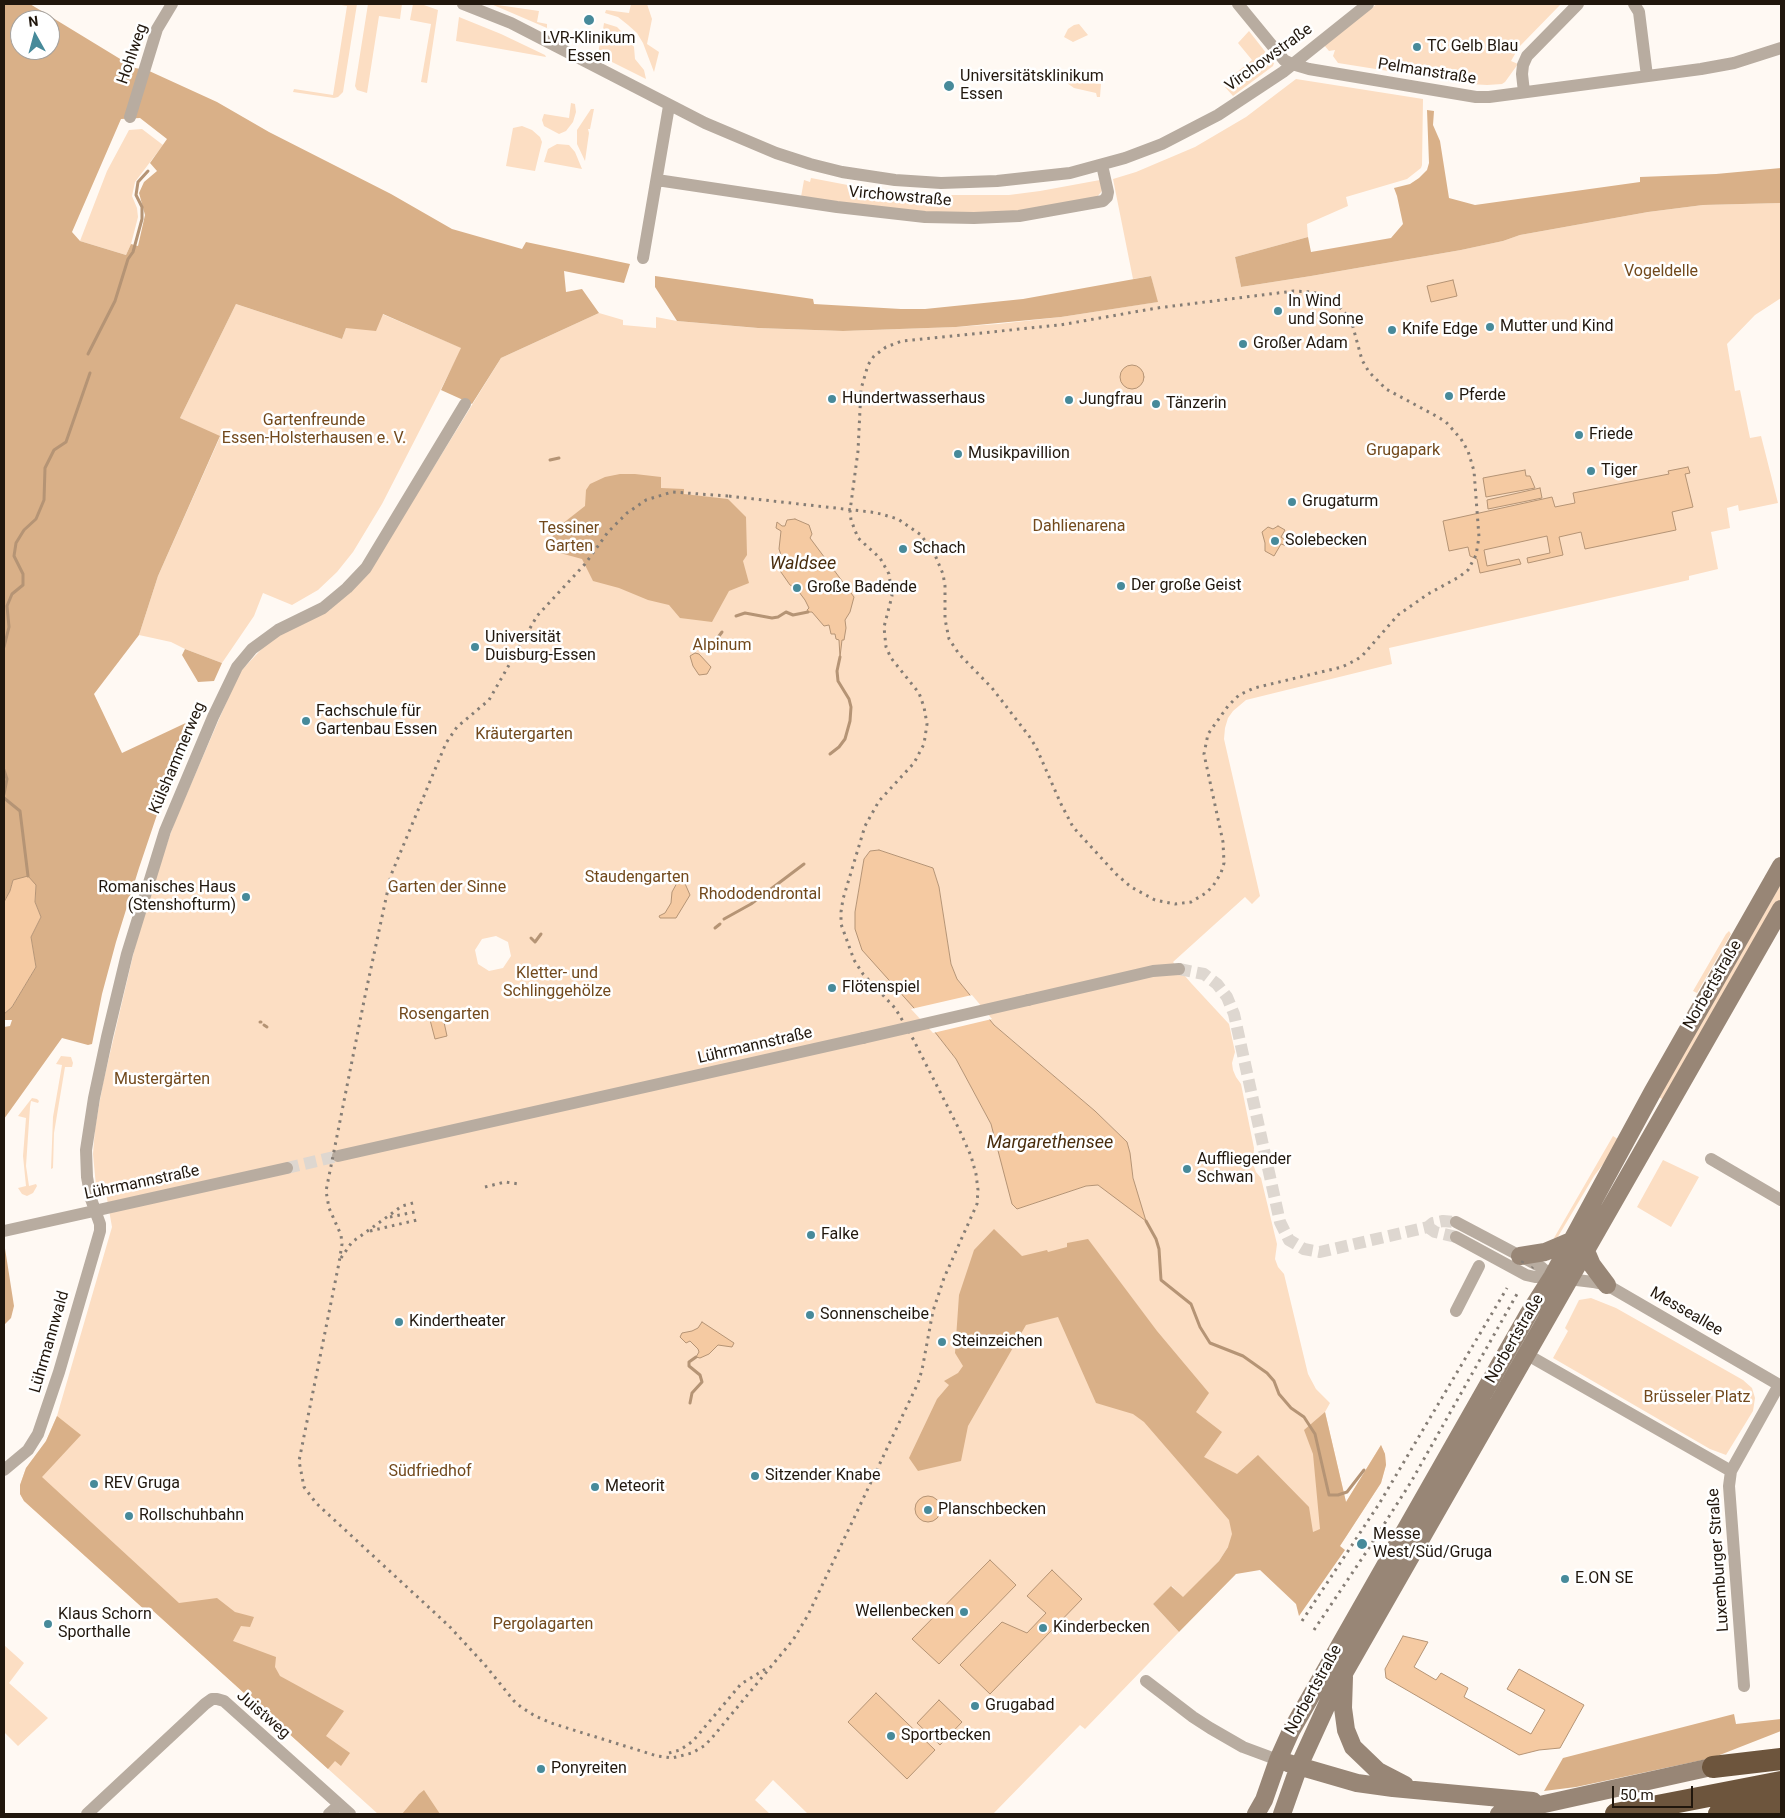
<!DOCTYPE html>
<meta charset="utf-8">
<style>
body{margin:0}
#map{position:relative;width:1785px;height:1818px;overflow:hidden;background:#fff9f3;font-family:Roboto,sans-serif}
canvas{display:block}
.frame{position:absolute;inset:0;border:5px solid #21170d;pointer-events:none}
.north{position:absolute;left:10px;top:10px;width:50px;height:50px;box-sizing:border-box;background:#fff;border:1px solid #a6a29e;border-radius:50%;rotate:353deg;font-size:14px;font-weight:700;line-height:20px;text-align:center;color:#21170d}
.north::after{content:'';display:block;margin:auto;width:18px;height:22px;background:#478a9a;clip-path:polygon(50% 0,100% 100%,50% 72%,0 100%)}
.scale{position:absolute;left:1612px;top:1786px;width:81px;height:22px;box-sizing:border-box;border:2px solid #21170d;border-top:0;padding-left:6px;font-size:15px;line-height:18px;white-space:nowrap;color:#21170d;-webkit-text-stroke:4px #fff;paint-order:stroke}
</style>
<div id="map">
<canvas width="1785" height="1818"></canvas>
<div class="frame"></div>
<div class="north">N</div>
<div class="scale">50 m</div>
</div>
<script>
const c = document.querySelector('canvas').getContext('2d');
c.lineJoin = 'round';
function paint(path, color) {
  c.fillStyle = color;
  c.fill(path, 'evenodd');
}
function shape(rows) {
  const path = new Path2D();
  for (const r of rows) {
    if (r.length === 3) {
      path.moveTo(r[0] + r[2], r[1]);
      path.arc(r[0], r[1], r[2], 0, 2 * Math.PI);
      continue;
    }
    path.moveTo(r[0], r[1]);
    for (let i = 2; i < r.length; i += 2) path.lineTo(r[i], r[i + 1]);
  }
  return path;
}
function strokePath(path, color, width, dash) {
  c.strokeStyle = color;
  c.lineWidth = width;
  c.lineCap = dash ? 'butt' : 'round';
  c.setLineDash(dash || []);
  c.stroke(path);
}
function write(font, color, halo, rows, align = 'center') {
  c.font = font + ' Roboto,sans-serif';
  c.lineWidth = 5;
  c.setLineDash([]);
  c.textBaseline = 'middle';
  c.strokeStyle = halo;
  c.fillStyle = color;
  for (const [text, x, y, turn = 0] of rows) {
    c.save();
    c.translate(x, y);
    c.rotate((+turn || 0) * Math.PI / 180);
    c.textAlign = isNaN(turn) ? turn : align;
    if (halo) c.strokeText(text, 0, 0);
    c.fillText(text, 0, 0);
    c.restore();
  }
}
paint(shape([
 [336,4,357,4,343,92,338,97,334,98,293,92,294,89,333,95,347,6],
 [368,4,402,4,400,19,379,16,367,93,357,90,355,86],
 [413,4,421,4,438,10,427,83,421,82,431,24,410,20],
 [491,4,539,11,537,22,547,24,547,28],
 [631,4,647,4,652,19,647,44,659,52,654,72,643,43,637,33,628,25,618,17,605,13,606,10,629,13],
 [1377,4,1561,4,1519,47,1511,61,1518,64,1505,82,1502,84,1487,85,1470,84,1338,63,1333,56,1335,50,1329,51,1324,45],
 [459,17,501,34,545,55,546,57,456,41],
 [604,23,617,27,629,39,634,47,635,59,644,70,646,79,598,55,600,42,607,43,607,37,602,36],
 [1079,24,1088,35,1073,42,1064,37,1068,29,1074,25],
 [1249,31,1274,63,1273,66,1233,96,1225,87,1229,84,1226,81,1252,60,1238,43],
 [1063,75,1085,82,1101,84,1100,97,1097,97,1096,93,1074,88,1067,83],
 [1296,79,1423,99,1422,165,1421,168,1407,179,1346,197,1348,206,1307,224,1308,237,1235,257,1241,287,1311,276,1461,250,1503,241,1520,235,1648,212,1703,205,1781,203,1781,298,1755,315,1727,344,1735,391,1740,390,1750,438,1761,436,1778,503,1739,511,1738,505,1727,508,1730,528,1711,532,1718,569,1689,576,1689,580,1389,648,1392,664,1246,700,1233,711,1228,718,1225,728,1224,739,1260,896,1252,904,1245,897,1173,962,1191,983,1229,1024,1235,1052,1232,1063,1233,1070,1236,1077,1241,1084,1254,1148,1253,1164,1256,1172,1261,1178,1277,1244,1275,1259,1278,1267,1284,1274,1308,1374,1316,1389,1330,1403,1325,1412,1346,1502,1381,1445,1385,1454,1386,1465,1381,1483,1328,1564,1228,1547,1219,1561,1183,1598,1172,1586,1153,1604,1179,1632,1085,1729,1080,1725,993,1814,808,1814,773,1780,755,1800,770,1814,378,1814,150,1608,146,1611,24,1501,20,1494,20,1485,26,1468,46,1441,57,1416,112,1227,106,1193,96,1186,93,1154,95,1128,103,1083,135,947,155,878,175,821,239,673,270,640,330,610,422,486,501,358,599,313,623,320,623,325,656,328,656,317,677,321,757,328,843,331,956,327,998,324,1061,317,1157,302,1151,276,1133,279,1113,179,1136,172,1195,147,1246,117],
 [879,850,933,868,939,887,951,964,957,979,994,1025,1095,1111,1127,1142,1136,1193,1104,1189,1098,1185,1086,1186,1017,1209,991,1124,956,1059,855,929,855,912,864,859,870,851],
 [496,936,508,942,511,956,503,968,489,971,478,964,475,950,482,939],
 [571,103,575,104,576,112,573,122,566,131,559,134,544,126,542,120,544,114,569,118],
 [591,109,594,109,590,129,588,129,589,133,585,161,577,144,577,130],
 [522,126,532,130,540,137,542,142,535,171,506,166,513,128],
 [142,129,163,145,135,182,132,196,137,208,138,217,131,244,126,255,80,241,107,171,129,130],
 [557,144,569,145,575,152,582,169,544,162,548,149],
 [811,178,879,191,913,195,1009,195,1040,191,1100,180,1102,191,1096,198,1025,211,928,214,801,197,804,180,810,182],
 [236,304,342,339,346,328,382,314,462,348,382,504,353,552,337,572,318,590,292,605,263,593,254,616,222,663,185,649,171,642,139,635,158,576,220,437,180,418],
 [1781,884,1781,898,1665,1101,1659,1097],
 [1729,931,1731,934,1697,993,1693,991,1726,934],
 [61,1056,71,1057,73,1063,72,1067,65,1067,54,1133,53,1168,51,1169,53,1117,62,1065,56,1064],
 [32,1098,37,1099,39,1101,38,1103,31,1101,30,1107,26,1166,29,1186,36,1184,37,1186,33,1193,27,1196,22,1194,18,1188,26,1186,23,1156,26,1118,18,1116],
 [1613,1136,1621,1141,1594,1176,1556,1240,1554,1238],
 [1663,1160,1699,1177,1671,1227,1637,1207],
 [1591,1298,1616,1308,1743,1380,1752,1388,1755,1398,1753,1411,1726,1455,1710,1449,1553,1358,1568,1331,1565,1328,1579,1300],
 [4,1645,24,1663,9,1683,48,1718,18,1746,4,1732]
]), '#fcdec3');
paint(shape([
 [4,4,30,4,135,68,147,70,217,102,269,132,391,194,452,229,522,249,526,242,630,264,624,283,564,271,566,292,582,289,599,313,501,358,472,404,441,390,461,348,383,314,376,331,346,328,342,339,236,304,180,418,220,436,158,576,139,635,94,694,122,753,192,720,202,709,165,791,139,868,116,942,102,994,92,1044,88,1045,62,1038,4,1119,4,1027,10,1026,12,1020,4,1020,4,1014,12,1007,36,967,31,937,41,917,35,902,36,885,13,880,10,891,4,902],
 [20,20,50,20,50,50,20,50],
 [140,118,167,139,150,163,157,171,144,182,139,193,145,215,138,246,131,244,126,255,80,241,72,232,121,119],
 [1427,110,1434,111,1433,125,1440,141,1449,198,1475,205,1640,182,1640,177,1716,174,1781,168,1781,203,1703,205,1648,212,1520,235,1503,241,1461,250,1311,276,1241,287,1235,257,1308,237,1311,252,1391,238,1403,224,1397,196,1394,188,1410,184,1419,178,1427,170,1429,163],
 [655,276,813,299,814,304,901,309,925,309,1023,299,1151,276,1158,302,1061,317,956,327,843,331,758,328,677,321,655,287],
 [620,474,635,474,661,477,661,488,684,489,684,494,728,499,746,517,747,555,743,561,749,583,729,591,712,622,680,618,669,605,648,600,619,588,593,581,582,559,560,553,547,547,557,528,585,506,586,490,590,484,605,477],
 [185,649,222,663,214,681,198,682,182,655],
 [994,1229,1022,1256,1047,1250,1048,1252,1067,1247,1067,1243,1088,1239,1157,1331,1209,1393,1196,1412,1222,1432,1204,1457,1237,1474,1258,1455,1309,1507,1313,1532,1320,1529,1313,1454,1304,1430,1325,1412,1346,1502,1381,1445,1385,1454,1386,1465,1381,1483,1340,1546,1345,1550,1299,1616,1296,1604,1260,1570,1236,1574,1179,1632,1153,1604,1171,1586,1183,1597,1219,1561,1228,1547,1232,1534,1229,1520,1144,1422,1133,1414,1096,1403,1058,1317,1026,1325,968,1426,961,1461,918,1471,909,1458,937,1399,949,1385,944,1381,958,1373,963,1366,955,1353,959,1295,974,1250],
 [4,1242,14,1306,11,1318,4,1325],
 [57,1416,81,1435,42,1477,179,1603,217,1598,235,1612,254,1617,250,1627,241,1626,233,1641,276,1657,275,1667,280,1676,344,1711,326,1736,350,1753,341,1766,335,1761,328,1769,150,1608,146,1611,24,1501,20,1494,20,1485,26,1468,46,1441],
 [1734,1714,1736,1724,1781,1719,1781,1731,1712,1758,1576,1787,1544,1791,1563,1758],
 [424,1790,440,1814,402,1814,419,1794]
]), '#d9b088');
const water = shape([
 [1453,280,1457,296,1431,302,1427,286,1453,280],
 [1132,377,12],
 [1688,467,1690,473,1685,474,1693,507,1672,512,1676,530,1585,549,1581,532,1559,537,1563,555,1528,563,1527,558,1550,553,1547,536,1484,550,1487,566,1519,559,1521,564,1480,573,1477,559,1470,556,1468,547,1449,551,1443,521,1552,497,1555,507,1575,503,1573,493,1669,474,1668,471,1688,467],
 [1525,470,1526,476,1530,476,1535,488,1486,497,1483,478,1525,470],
 [1540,488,1542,498,1488,509,1487,500,1540,488],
 [795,519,809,525,812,534,810,538,854,597,850,612,845,620,846,628,844,640,842,640,840,657,839,640,836,639,835,634,831,634,829,625,824,626,812,612,808,612,807,610,809,608,805,600,796,588,790,585,776,565,781,555,779,549,781,531,776,528,777,522,782,526,785,526,787,520,795,519],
 [1278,526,1285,530,1281,537,1289,543,1287,546,1281,544,1274,556,1265,551,1265,543,1262,532,1268,527,1273,529,1278,526],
 [695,653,699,654,711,667,707,674,699,675,693,666,690,656,695,653],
 [879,850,933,868,939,887,951,964,957,979,994,1025,1095,1111,1127,1142,1130,1153,1133,1178,1146,1221,1098,1185,1086,1186,1017,1209,1012,1204,991,1124,956,1059,931,1027,862,950,855,929,855,912,864,859,870,851,879,850],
 [28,876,36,885,35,902,41,917,31,937,36,967,12,1007,4,1014,4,902,10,891,13,880,28,876],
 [683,879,690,895,676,918,660,918,659,916,665,913,671,903,672,892,678,881,683,879],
 [442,1013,447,1036,435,1039,429,1016,442,1013],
 [702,1322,734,1343,732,1347,718,1345,709,1354,700,1358,696,1357,699,1352,698,1349,690,1341,686,1343,680,1337,682,1333,692,1331,698,1328,702,1322],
 [928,1509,13],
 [990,1560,1016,1585,939,1664,912,1639,990,1560],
 [1052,1570,1082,1599,990,1694,960,1665,1002,1622,1027,1633,1046,1613,1027,1596,1052,1570],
 [1403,1636,1428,1642,1414,1667,1436,1680,1441,1673,1468,1688,1464,1697,1531,1734,1545,1710,1507,1689,1519,1669,1584,1705,1560,1748,1539,1750,1519,1755,1386,1678,1385,1669,1403,1636],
 [876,1693,935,1750,907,1779,848,1722,876,1693],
 [939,1700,962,1722,940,1745,917,1723,939,1700]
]);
paint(water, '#f5caa2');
strokePath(water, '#b59475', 1);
paint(shape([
 [972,995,992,1019,933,1033,911,1009]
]), '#fff9f3');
strokePath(shape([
 [88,354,115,301,128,259,133,252,142,219,142,207,136,195,138,182,148,171],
 [550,460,559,458],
 [736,616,745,613,772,618,778,617,786,612,793,615,808,612],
 [4,647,9,627,7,606,12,594,23,585,23,574,14,556,16,543,24,530,36,519,44,500,45,468,54,450,66,442,90,373],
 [710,648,722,632],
 [830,754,839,747,845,739,850,721,851,707,849,699,838,681,837,671,840,657],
 [4,770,7,779,4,794],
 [4,798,20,811,28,876],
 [724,919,751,904,804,864],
 [715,928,720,924],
 [531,938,535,942,541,934],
 [260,1022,261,1022],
 [264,1025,267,1027],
 [1146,1221,1156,1239,1159,1249,1161,1280,1191,1304,1200,1327,1210,1343,1243,1356,1267,1373,1274,1381,1279,1394,1291,1408,1304,1417,1315,1434,1329,1495,1338,1495,1347,1492,1364,1470],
 [690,1403,692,1393,702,1382,700,1375,689,1366,689,1362,696,1357]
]), '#b59475', 3);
strokePath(shape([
 [1179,969,1204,974,1217,984,1227,997,1234,1014,1280,1222,1289,1240,1304,1249,1320,1252,1428,1227,1433,1223,1443,1221,1456,1222],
 [287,1168,338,1156],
 [1428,1227,1435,1232,1456,1237]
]), '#ded7d0', 12, [12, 6]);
strokePath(shape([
 [463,4,511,23,705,123,776,153,810,164,842,172,895,180,941,183,997,181,1070,173,1125,158,1162,144,1218,115,1283,72,1368,4],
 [1238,4,1284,60,1292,64,1309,69,1476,97,1489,97,1701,69,1734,63,1781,48],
 [1634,4,1639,12,1647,76],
 [1524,92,1522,74,1523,65,1527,56,1578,4],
 [130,117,157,29,172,4],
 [657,180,837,207,925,217,974,218,1019,216,1103,201,1107,197,1108,192,1102,165],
 [643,258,669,106],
 [1028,1000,1153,971,1179,969],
 [338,1156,863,1038],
 [1711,1159,1781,1200],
 [1456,1222,1541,1267,1552,1277],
 [4,1231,287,1168],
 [1456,1237,1526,1275,1535,1277,1552,1277,1593,1282,1607,1285,1781,1386],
 [1456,1311,1479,1266],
 [1526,1354,1731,1471],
 [4,1470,28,1450,38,1434,59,1372,100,1231,100,1224,91,1199,87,1177,86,1150,94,1098,107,1037,127,954,165,831,213,717,237,667,252,649,278,630,323,608,347,588,366,568,465,404],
 [1146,1681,1193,1717,1210,1728,1243,1747,1278,1760],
 [1744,1686,1729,1486,1731,1471,1779,1385],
 [87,1814,205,1704,212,1699,217,1699,224,1701,350,1814],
 [329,1814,339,1805]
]), '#b8aca0', 12);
strokePath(shape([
 [1586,1251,1592,1265,1607,1285],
 [1520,1256,1545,1252,1571,1241],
 [1344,1677,1343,1708,1346,1730,1353,1747,1378,1771,1405,1785],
 [1288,1763,1357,1783,1393,1788,1533,1801],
 [1256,1814,1264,1800,1278,1760,1291,1731,1529,1313,1552,1277,1653,1091,1781,866],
 [1282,1814,1299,1766,1331,1696,1781,909],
 [1499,1814,1725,1764]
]), '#988676', 18);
strokePath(shape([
 [1713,1767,1781,1759],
 [1616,1814,1781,1782],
 [1719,1814,1781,1804]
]), '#6d553d', 22);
strokePath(shape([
 [728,496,672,492,646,500,627,513,608,532,585,564,537,616,489,700,457,727,446,743,391,875,365,996,326,1191,329,1208,341,1235,342,1244,339,1263,299,1461,304,1487,316,1503,449,1626,485,1665,514,1701,521,1707,535,1716,551,1723,657,1756,672,1758,692,1753,704,1746,711,1739,793,1640,808,1615,918,1383,922,1370,933,1311,944,1278,977,1204,978,1190,976,1174,971,1156,959,1129,910,1033,895,1008,863,974,854,960,841,924,841,912,843,899,865,826,879,801,914,763,924,744,927,724,924,707,919,693,891,658,886,647,884,627,892,596,889,574,880,558,858,538,851,520,850,511,858,451,861,389,868,365,874,356,886,347,902,341,1060,325,1157,308,1294,291,1313,292,1334,301,1345,313,1353,327,1362,360,1369,372,1386,389,1438,417,1446,422,1461,439,1468,451,1474,471,1479,537,1476,555,1468,570,1459,577,1428,594,1398,615,1362,656,1356,660,1342,667,1254,688,1239,695,1228,706,1208,734,1204,754,1223,842,1224,863,1221,873,1213,886,1206,893,1191,902,1175,904,1155,900,1131,887,1116,874,1073,827,1061,804,1036,747,1029,736,992,688,959,654,949,639,945,619,945,586,943,574,935,555,921,535,898,519,881,514,871,512,728,496],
 [485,1187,505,1182,519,1184],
 [390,1217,415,1212],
 [370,1231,417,1220],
 [341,1258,352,1242,362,1235,402,1206,413,1203],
 [1522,1263,1523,1261],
 [1532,1268,1533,1267],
 [1302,1621,1379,1504,1507,1288],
 [1314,1630,1367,1551,1411,1482,1517,1294],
 [669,1753,680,1750,693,1741,741,1684,767,1668]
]), '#857d75', 3, [2.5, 5]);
strokePath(shape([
 [863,1038,1028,1000]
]), '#b8aca0', 12);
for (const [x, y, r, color] of [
 [589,20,6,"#478a9a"],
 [1417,47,5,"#478a9a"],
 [949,86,6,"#478a9a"],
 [1278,311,5,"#478a9a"],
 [1490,327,5,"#478a9a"],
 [1392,330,5,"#478a9a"],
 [1243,344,5,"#478a9a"],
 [1449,396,5,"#478a9a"],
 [832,399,5,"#478a9a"],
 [1069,400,5,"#478a9a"],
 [1156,404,5,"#478a9a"],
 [1579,435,5,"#478a9a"],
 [958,454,5,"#478a9a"],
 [1591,471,5,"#478a9a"],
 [1292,502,5,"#478a9a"],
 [1275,541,5,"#478a9a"],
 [903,549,5,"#478a9a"],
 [1121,586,5,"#478a9a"],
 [797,588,5,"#478a9a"],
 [475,647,5,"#478a9a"],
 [306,721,5,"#478a9a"],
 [246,897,5,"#478a9a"],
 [832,988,5,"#478a9a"],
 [1187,1169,5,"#478a9a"],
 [811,1235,5,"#478a9a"],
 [810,1315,5,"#478a9a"],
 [399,1322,5,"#478a9a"],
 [942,1342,5,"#478a9a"],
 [755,1476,5,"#478a9a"],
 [94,1484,5,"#478a9a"],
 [595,1487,5,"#478a9a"],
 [928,1510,5,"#478a9a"],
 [129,1516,5,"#478a9a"],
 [1362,1544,6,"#478a9a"],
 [1565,1579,5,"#478a9a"],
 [964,1612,5,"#478a9a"],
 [48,1624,5,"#478a9a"],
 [1043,1628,5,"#478a9a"],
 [975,1706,5,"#478a9a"],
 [891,1736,5,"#478a9a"],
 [541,1769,5,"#478a9a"]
]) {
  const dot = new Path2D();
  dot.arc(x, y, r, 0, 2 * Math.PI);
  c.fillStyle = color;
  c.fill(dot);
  strokePath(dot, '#fff', 2);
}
write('16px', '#21170d', '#fff', [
 ["LVR-Klinikum",589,39,"center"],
 ["Essen",589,57,"center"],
 ["TC Gelb Blau",1427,47],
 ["Universitätsklinikum",960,77],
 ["Essen",960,95],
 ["In Wind",1288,302],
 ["und Sonne",1288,320],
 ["Mutter und Kind",1500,327],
 ["Knife Edge",1402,330],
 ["Großer Adam",1253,344],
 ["Pferde",1459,396],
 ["Hundertwasserhaus",842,399],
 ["Jungfrau",1079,400],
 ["Tänzerin",1166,404],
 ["Friede",1589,435],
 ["Musikpavillion",968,454],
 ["Tiger",1601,471],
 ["Grugaturm",1302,502],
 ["Solebecken",1285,541],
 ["Schach",913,549],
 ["Der große Geist",1131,586],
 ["Große Badende",807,588],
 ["Universität",485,638],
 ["Duisburg-Essen",485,656],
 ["Fachschule für",316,712],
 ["Gartenbau Essen",316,730],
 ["Romanisches Haus",236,888,"right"],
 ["(Stenshofturm)",236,906,"right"],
 ["Flötenspiel",842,988],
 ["Auffliegender",1197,1160],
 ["Schwan",1197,1178],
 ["Falke",821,1235],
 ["Sonnenscheibe",820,1315],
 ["Kindertheater",409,1322],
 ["Steinzeichen",952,1342],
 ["Sitzender Knabe",765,1476],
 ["REV Gruga",104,1484],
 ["Meteorit",605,1487],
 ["Planschbecken",938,1510],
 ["Rollschuhbahn",139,1516],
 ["Messe",1373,1535],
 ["West/Süd/Gruga",1373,1553],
 ["E.ON SE",1575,1579],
 ["Wellenbecken",954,1612,"right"],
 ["Klaus Schorn",58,1615],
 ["Sporthalle",58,1633],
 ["Kinderbecken",1053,1628],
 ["Grugabad",985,1706],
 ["Sportbecken",901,1736],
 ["Ponyreiten",551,1769]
], 'left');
write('16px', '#21170d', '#fff', [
 ["Hohlweg",133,54,-71],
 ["Virchowstraße",1269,58,-36],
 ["Pelmanstraße",1427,72,9],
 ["Virchowstraße",900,197,5],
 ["Külshammerweg",178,758,-67],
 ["Norbertstraße",1713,985,-60],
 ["Lührmannstraße",755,1046,-13],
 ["Lührmannstraße",142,1183,-12],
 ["Messeallee",1686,1312,30],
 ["Norbertstraße",1515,1339,-60],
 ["Lührmannwald",50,1342,-74],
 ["Luxemburger Straße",1719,1560,-94],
 ["Norbertstraße",1314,1690,-61],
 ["Juistweg",263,1715,41]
]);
write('16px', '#72491c', '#fff', [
 ["Vogeldelle",1661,272],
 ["Gartenfreunde",314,421],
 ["Essen-Holsterhausen e. V.",314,439],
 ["Grugapark",1403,451],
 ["Dahlienarena",1079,527],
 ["Tessiner",569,529],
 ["Garten",569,547],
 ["Alpinum",722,646],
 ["Kräutergarten",524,735],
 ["Staudengarten",637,878],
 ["Garten der Sinne",447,888],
 ["Rhododendrontal",760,895],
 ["Kletter- und",557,974],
 ["Schlinggehölze",557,992],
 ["Rosengarten",444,1015],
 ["Mustergärten",162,1080],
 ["Brüsseler Platz",1697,1398],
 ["Südfriedhof",430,1472],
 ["Pergolagarten",543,1625]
]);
write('italic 18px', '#492d0d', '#fff', [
 ["Waldsee",803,564],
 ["Margarethensee",1050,1143]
]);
</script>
